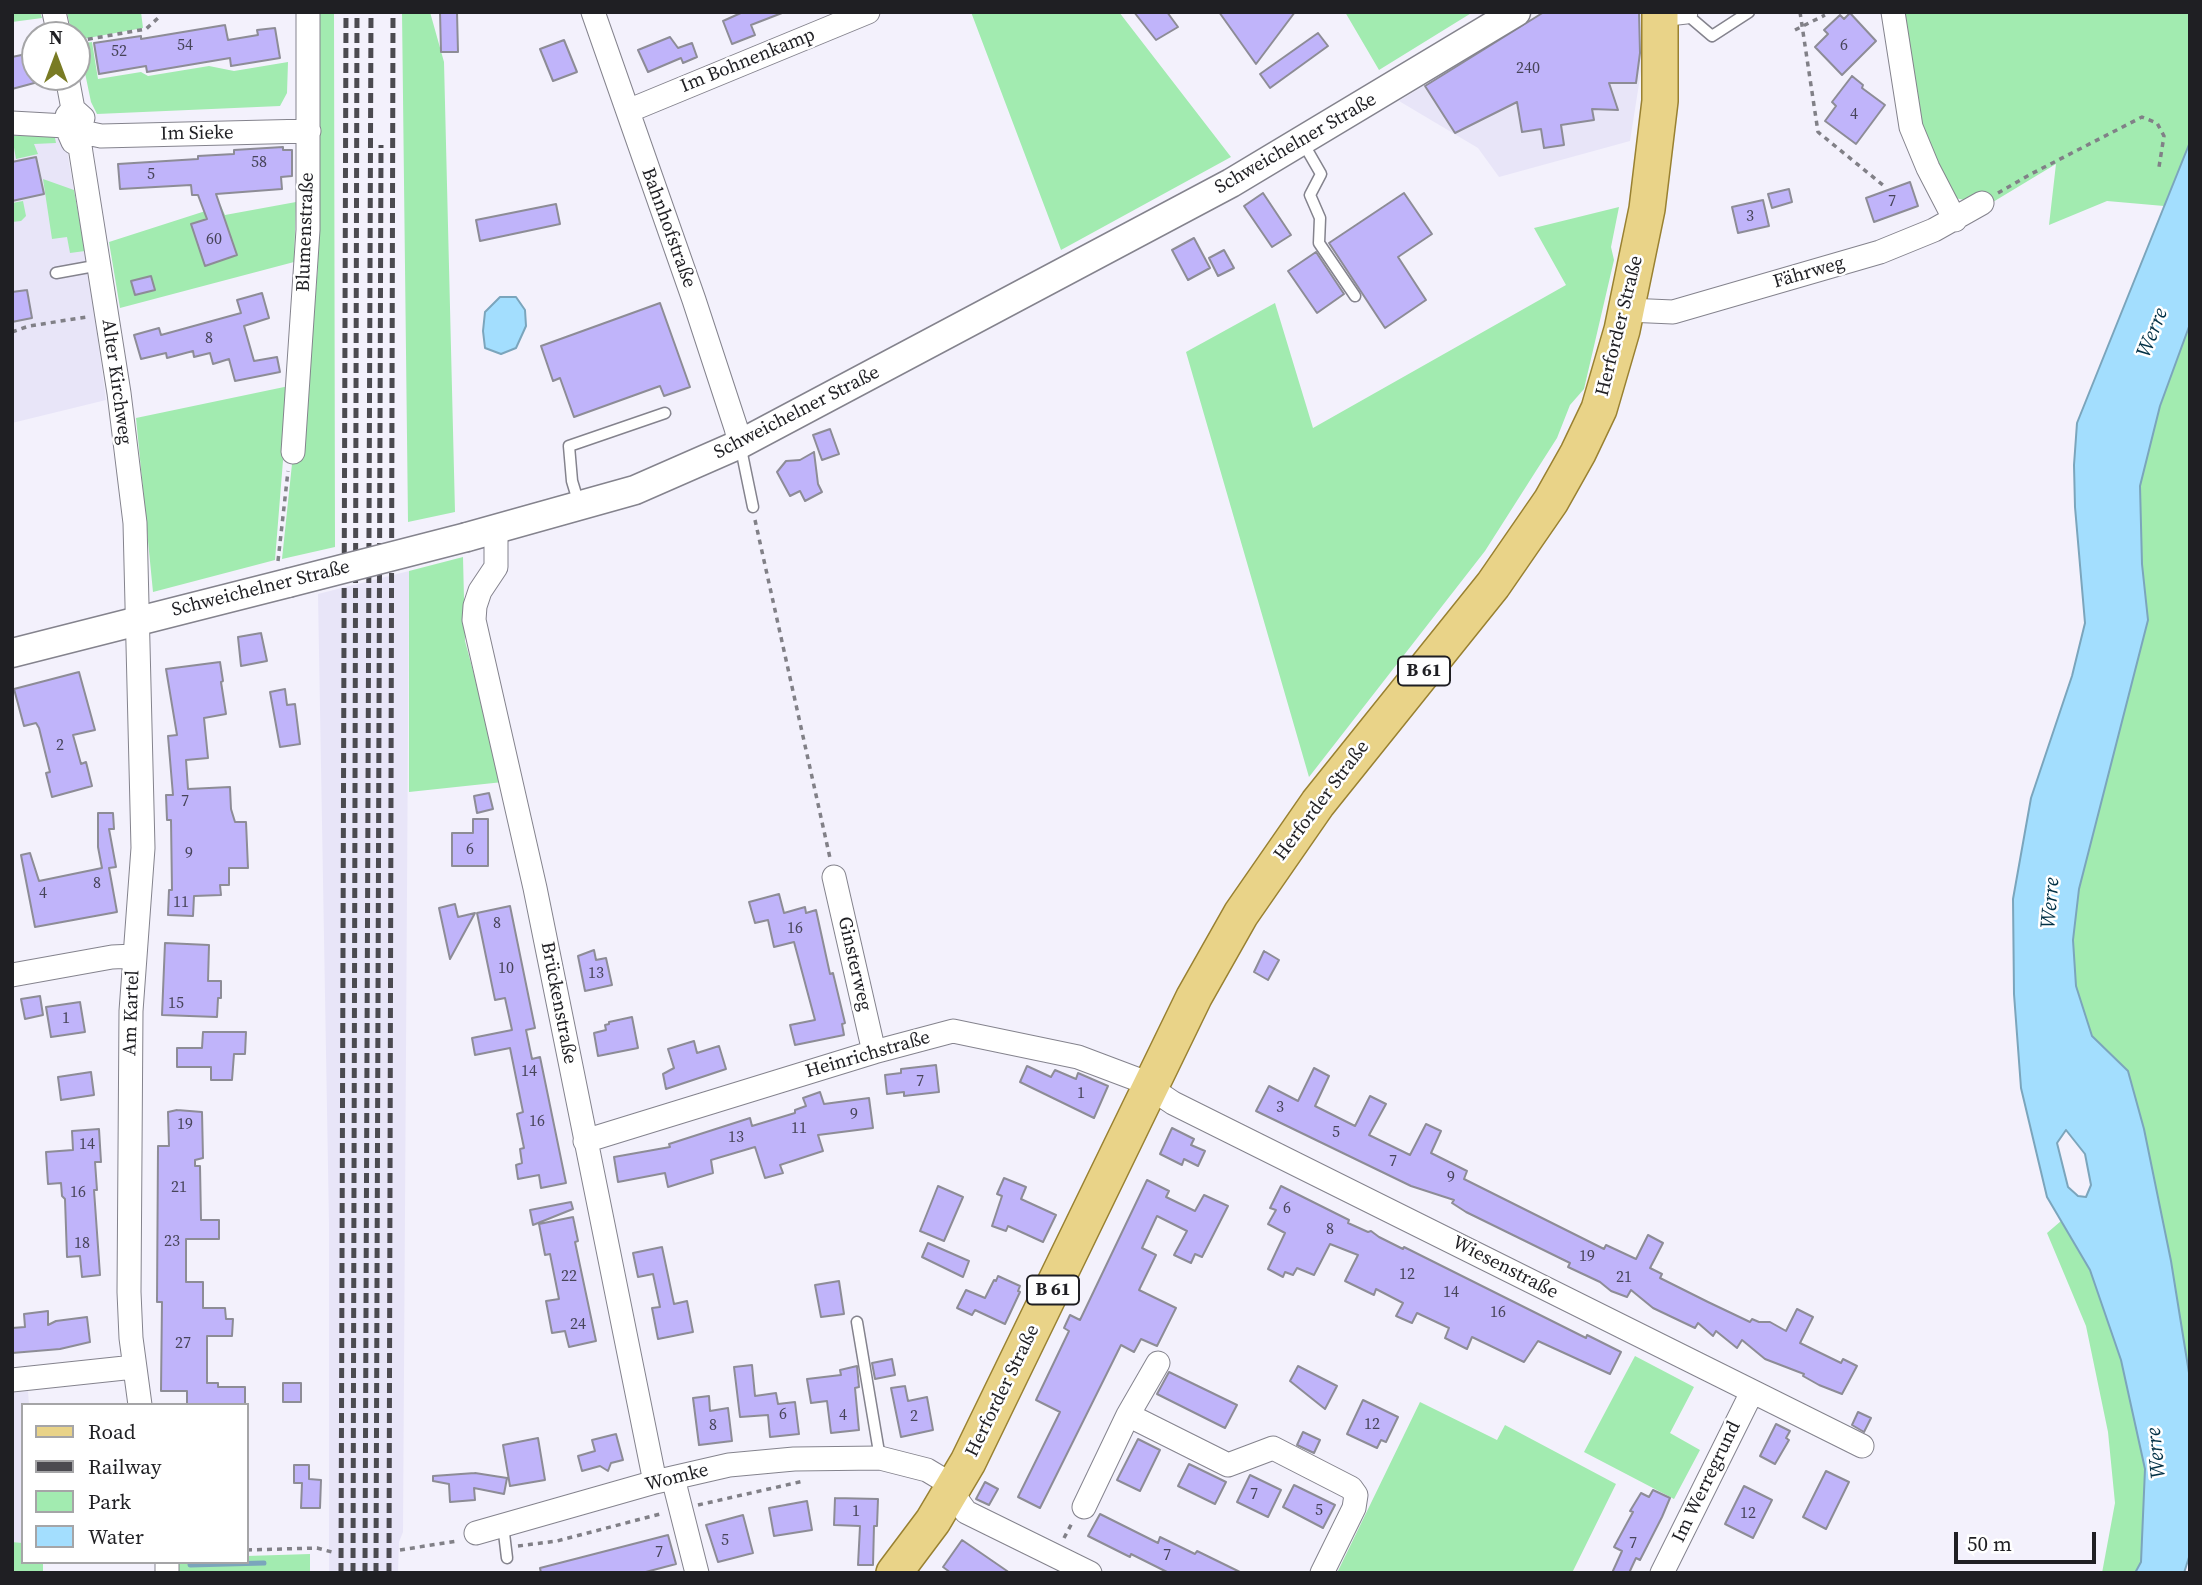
<!DOCTYPE html>
<meta charset="utf-8">
<style>
body{margin:0}
#map{position:relative;width:2202px;height:1585px;overflow:hidden;background:#f3f1fc;font-family:"Source Serif 4",serif}
canvas{display:block}
.frame{position:absolute;inset:0;border:14px solid #1f1f23;pointer-events:none}
.legend{position:absolute;left:21px;top:1403px;width:228px;height:161px;box-sizing:border-box;background:#fff;border:2px solid #a5a5a7;margin:0;padding:9px 12px;list-style:none;font-size:21px;color:#1f1f23}
.legend li{display:flex;align-items:center;gap:14px;height:35px}
.legend b{width:35px;border:2px solid #a5a5a7}
.north{position:absolute;left:21px;top:21px;width:70px;height:70px;box-sizing:border-box;background:#fff;border:2px solid #a5a5a7;border-radius:50%;rotate:0deg;font-size:19px;font-weight:700;line-height:28px;text-align:center;color:#1f1f23}
.north::after{content:'';display:block;margin:auto;width:24px;height:32px;background:#797b24;clip-path:polygon(50% 0,100% 100%,50% 72%,0 100%)}
.scale{position:absolute;left:1954px;top:1532px;width:142px;height:32px;box-sizing:border-box;border:4px solid #1f1f23;border-top:0;padding-left:9px;font-size:21px;line-height:24px;white-space:nowrap;color:#1f1f23;-webkit-text-stroke:5px #fff;paint-order:stroke}
</style>
<div id="map">
<canvas width="2202" height="1585"></canvas>
<div class="frame"></div>
<ul class="legend">
<li><b style="height:9px;background:#e9d388"></b>Road</li>
<li><b style="height:9px;background:#4b4a50"></b>Railway</li>
<li><b style="height:19px;background:#a2ebb0"></b>Park</li>
<li><b style="height:19px;background:#a3defe"></b>Water</li>
</ul>
<div class="north">N</div>
<div class="scale">50 m</div>
</div>
<script>
const c = document.querySelector('canvas').getContext('2d');
c.lineJoin = 'round';
function paint(path, color) {
  c.fillStyle = color;
  c.fill(path, 'evenodd');
}
function shape(rows) {
  const path = new Path2D();
  for (const r of rows) {
    path.moveTo(r[0], r[1]);
    for (let i = 2; i < r.length; i += 2) path.lineTo(r[i], r[i + 1]);
  }
  return path;
}
function strokePath(path, color, width, dash) {
  c.strokeStyle = color;
  c.lineWidth = width;
  c.lineCap = dash ? 'butt' : 'round';
  c.setLineDash(dash || []);
  c.stroke(path);
}
function write(font, color, halo, rows, align = 'center') {
  c.font = font + ' "Source Serif 4",serif';
  c.lineWidth = 5;
  c.setLineDash([]);
  c.textBaseline = 'middle';
  c.strokeStyle = halo;
  c.fillStyle = color;
  for (const [text, x, y, turn = 0] of rows) {
    c.save();
    c.translate(x, y);
    c.rotate((+turn || 0) * Math.PI / 180);
    c.textAlign = isNaN(turn) ? turn : align;
    if (halo) c.strokeText(text, 0, 0);
    c.fillText(text, 0, 0);
    c.restore();
  }
}
paint(shape([
 [1543,12,1644,12,1644,52,1630,141,1499,177,1478,148,1399,101],
 [12,132,54,133,66,145,91,289,106,400,12,423],
 [409,571,403,1532,399,1542,398,1573,329,1573,329,1224,318,594],
 [28,1391,29,1405,23,1405,23,1543,12,1542,12,1393]
]), '#e8e5f8');
paint(shape([
 [12,12,40,12,42,18,12,22],
 [67,12,141,12,143,28,77,40,77,35,72,35],
 [319,12,334,12,335,547,282,559,292,464,301,459,318,266],
 [402,12,430,12,444,62,455,512,408,522],
 [971,12,1119,12,1231,157,1061,250],
 [1345,12,1473,12,1379,70],
 [1902,12,2190,12,2190,142,2164,206,2107,201,2049,225,2056,164,1988,205,1955,198,1919,124],
 [92,42,98,79,141,72,148,76,209,66,234,71,288,62,287,93,280,106,97,114,91,102,79,44],
 [54,133,56,143,34,144,38,154,16,159,12,136],
 [43,179,74,190,85,251,70,253,67,237,52,239],
 [23,201,26,216,21,221,12,222,12,203],
 [296,202,294,262,120,308,109,242,221,206,225,215],
 [1619,207,1611,247,1614,260,1584,389,1570,405,1557,438,1485,551,1309,777,1186,352,1275,303,1313,428,1566,285,1534,228],
 [2190,324,2190,1379,2171,1261,2144,1129,2128,1071,2092,1037,2075,986,2073,940,2079,889,2148,620,2142,564,2140,486,2160,406],
 [289,386,275,560,153,592,136,418],
 [463,557,465,641,503,782,409,792,409,571],
 [2061,1221,2090,1270,2121,1360,2145,1469,2141,1562,2135,1573,2102,1573,2115,1503,2108,1432,2086,1326,2047,1233],
 [1635,1356,1694,1387,1670,1433,1700,1450,1674,1499,1584,1452],
 [1420,1402,1497,1440,1505,1425,1616,1484,1572,1573,1337,1573],
 [12,1542,23,1543,23,1562,43,1562,43,1573,12,1573],
 [310,1554,310,1573,179,1573,179,1562,247,1562,247,1556]
]), '#a2ebb0');
const water = shape([
 [2190,142,2190,324,2160,406,2140,486,2142,564,2148,620,2079,889,2073,940,2076,986,2092,1036,2128,1071,2144,1129,2171,1261,2190,1379,2190,1554,2184,1573,2135,1573,2141,1562,2145,1469,2121,1360,2090,1270,2047,1197,2021,1088,2014,994,2013,899,2031,798,2072,676,2085,623,2075,507,2074,465,2077,423,2190,142],
 [2066,1130,2085,1154,2091,1185,2086,1197,2078,1196,2068,1187,2057,1143,2066,1130],
 [500,297,516,297,525,310,526,326,516,348,501,354,485,348,483,331,485,312,500,297]
]);
paint(water, '#a3defe');
strokePath(water, '#7ba5bc', 2);
strokePath(shape([
 [190,1565,264,1563]
]), '#7ba5bc', 5);
const building = shape([
 [440,12,457,12,458,52,441,52,440,12],
 [743,12,781,12,782,13,751,25,755,35,732,44,723,21,743,12],
 [1134,12,1167,12,1178,27,1156,40,1134,12],
 [1219,12,1295,12,1256,64,1219,12],
 [1544,12,1639,12,1640,53,1636,83,1609,83,1618,110,1592,109,1594,120,1561,125,1564,145,1544,148,1541,129,1522,132,1517,102,1455,133,1425,86,1544,12],
 [1850,13,1876,41,1842,75,1815,47,1828,34,1824,30,1840,15,1844,19,1850,13],
 [225,25,228,40,258,35,257,30,275,28,280,58,231,66,230,58,147,72,146,66,99,74,94,43,141,36,141,39,225,25],
 [1318,33,1328,46,1270,88,1260,74,1318,33],
 [670,37,678,48,692,43,697,57,683,63,681,58,648,72,638,50,670,37],
 [564,40,577,72,553,81,540,49,564,40],
 [31,53,38,82,12,89,12,57,31,53],
 [1852,76,1863,85,1862,88,1885,105,1856,144,1825,121,1836,106,1832,102,1852,76],
 [283,147,283,150,292,150,292,176,281,177,282,189,216,194,237,255,205,266,191,224,207,219,198,195,192,195,191,185,120,189,118,164,198,159,198,156,234,154,234,150,283,147],
 [36,157,44,194,12,201,12,162,36,157],
 [1910,182,1918,206,1874,222,1866,198,1910,182],
 [1789,189,1792,202,1772,208,1768,194,1789,189],
 [1263,193,1291,235,1272,247,1244,206,1263,193],
 [1404,193,1432,234,1398,257,1426,300,1385,328,1329,243,1404,193],
 [1763,200,1769,226,1738,233,1732,207,1763,200],
 [556,204,560,224,480,241,476,220,556,204],
 [1194,238,1210,268,1188,280,1172,250,1194,238],
 [1224,250,1234,268,1218,276,1209,258,1224,250],
 [1316,252,1344,294,1317,313,1288,271,1316,252],
 [151,276,155,290,135,295,131,281,151,276],
 [27,290,32,318,12,322,12,292,27,290],
 [262,293,269,318,244,326,254,361,277,357,280,372,235,381,229,359,213,364,210,353,194,357,193,351,167,358,166,353,141,359,134,335,159,328,161,335,241,313,237,300,262,293],
 [660,303,690,387,664,396,660,386,574,417,560,378,553,381,541,346,660,303],
 [830,429,839,454,822,460,813,435,830,429],
 [814,452,818,484,822,492,805,501,800,491,790,496,777,472,786,461,800,460,814,452],
 [261,633,267,661,241,666,238,637,261,633],
 [220,662,223,681,221,682,226,714,204,718,208,758,186,760,188,789,230,787,231,809,235,822,246,822,248,868,229,868,229,885,220,885,221,895,194,896,193,916,168,915,169,890,172,890,171,820,167,820,166,795,173,795,168,736,177,735,166,669,220,662],
 [79,672,95,730,73,735,81,764,86,762,92,786,52,797,46,773,50,772,39,728,36,723,24,726,14,689,79,672],
 [285,689,287,705,295,704,300,744,280,747,270,692,285,689],
 [489,793,493,809,477,813,474,796,489,793],
 [98,813,113,813,114,829,109,829,116,867,109,868,117,912,35,927,21,855,30,853,39,881,102,868,98,847,98,813],
 [473,819,488,819,488,866,452,866,452,833,473,833,473,819],
 [779,894,784,913,805,907,806,913,816,910,830,974,833,973,845,1023,842,1024,844,1035,795,1045,790,1025,815,1020,794,942,774,947,768,920,755,923,749,902,779,894],
 [455,904,458,917,475,913,450,959,439,908,455,904],
 [510,906,535,1028,526,1030,532,1059,540,1057,566,1183,541,1188,539,1175,518,1179,516,1165,522,1163,520,1149,524,1148,517,1114,523,1112,510,1048,475,1055,472,1038,512,1030,505,998,495,1000,477,913,510,906],
 [165,943,209,945,208,981,221,981,221,998,218,998,217,1017,162,1015,165,943],
 [594,950,596,960,606,958,612,985,585,991,578,956,594,950],
 [1264,951,1279,960,1268,980,1254,972,1264,951],
 [40,996,43,1015,25,1019,21,999,40,996],
 [80,1002,85,1032,51,1037,46,1007,80,1002],
 [632,1017,638,1048,598,1056,594,1033,606,1030,605,1025,609,1024,609,1022,632,1017],
 [203,1032,246,1032,245,1054,234,1054,232,1080,211,1080,211,1067,177,1067,177,1048,202,1048,203,1032],
 [694,1041,697,1053,719,1046,726,1069,666,1089,663,1074,674,1068,668,1049,694,1041],
 [936,1065,939,1092,904,1096,904,1092,887,1094,885,1075,901,1073,901,1069,936,1065],
 [1027,1066,1051,1077,1055,1070,1076,1079,1078,1073,1108,1086,1094,1118,1020,1082,1027,1066],
 [1314,1068,1329,1076,1315,1106,1355,1126,1370,1096,1386,1104,1369,1135,1410,1155,1426,1124,1441,1131,1431,1153,1467,1171,1464,1179,1604,1249,1606,1245,1636,1259,1648,1235,1663,1243,1650,1268,1662,1274,1660,1278,1708,1302,1750,1322,1752,1319,1759,1322,1770,1322,1786,1331,1797,1309,1813,1317,1800,1343,1841,1363,1843,1359,1857,1366,1842,1394,1819,1385,1803,1376,1804,1374,1765,1359,1742,1340,1737,1348,1716,1331,1713,1336,1698,1323,1695,1328,1653,1308,1631,1290,1627,1297,1611,1291,1600,1282,1568,1267,1570,1263,1466,1212,1452,1203,1454,1200,1411,1186,1256,1111,1269,1086,1298,1101,1314,1068],
 [91,1072,94,1095,61,1100,58,1077,91,1072],
 [820,1092,824,1104,869,1098,873,1128,818,1135,823,1151,780,1165,783,1173,765,1178,755,1147,711,1160,713,1173,668,1187,665,1173,618,1182,614,1157,670,1147,669,1144,750,1118,752,1126,795,1113,795,1110,806,1106,803,1098,820,1092],
 [177,1110,202,1112,203,1158,195,1160,195,1166,200,1166,201,1220,219,1220,219,1239,186,1239,186,1282,203,1282,203,1308,225,1308,226,1319,233,1319,232,1336,207,1336,207,1383,218,1383,218,1387,245,1387,245,1405,187,1405,187,1391,161,1391,162,1302,157,1302,158,1146,169,1146,168,1112,177,1110],
 [1172,1128,1194,1139,1191,1145,1205,1151,1198,1166,1184,1159,1182,1165,1160,1154,1172,1128],
 [99,1129,101,1162,95,1162,97,1190,94,1190,100,1275,82,1277,80,1256,67,1257,65,1199,62,1196,61,1183,48,1184,46,1152,73,1150,72,1131,99,1129],
 [1004,1178,1026,1187,1021,1199,1056,1215,1043,1242,1008,1226,1006,1231,992,1226,1002,1196,997,1194,1004,1178],
 [1147,1180,1169,1191,1166,1197,1195,1211,1204,1195,1228,1206,1202,1257,1195,1254,1191,1263,1174,1255,1187,1231,1157,1216,1142,1248,1156,1255,1139,1290,1176,1308,1157,1346,1141,1339,1134,1352,1121,1345,1040,1508,1018,1497,1060,1412,1036,1400,1069,1331,1064,1328,1070,1315,1080,1320,1147,1180],
 [938,1186,963,1197,944,1241,920,1231,938,1186],
 [1281,1186,1349,1220,1348,1223,1368,1232,1371,1231,1379,1237,1403,1249,1404,1247,1586,1338,1587,1335,1621,1352,1610,1374,1538,1341,1524,1362,1472,1337,1467,1349,1445,1338,1449,1328,1417,1313,1412,1323,1396,1316,1403,1303,1376,1289,1374,1295,1345,1281,1358,1255,1330,1244,1314,1275,1297,1268,1293,1275,1285,1272,1283,1277,1268,1269,1285,1233,1268,1224,1276,1210,1270,1208,1281,1186],
 [571,1202,573,1209,533,1225,530,1210,571,1202],
 [573,1217,578,1241,575,1242,596,1341,569,1347,565,1331,552,1333,546,1301,559,1299,550,1254,545,1255,539,1224,573,1217],
 [928,1243,969,1261,963,1277,922,1257,928,1243],
 [662,1247,674,1304,687,1301,693,1332,658,1339,652,1308,660,1307,653,1274,638,1277,633,1253,662,1247],
 [998,1276,1020,1286,1018,1291,1020,1292,1005,1324,975,1310,972,1315,957,1308,966,1290,985,1298,994,1280,996,1281,998,1276],
 [839,1281,844,1314,821,1317,815,1285,839,1281],
 [48,1311,48,1325,56,1321,87,1317,90,1342,60,1349,12,1353,12,1328,25,1327,24,1314,48,1311],
 [892,1359,895,1375,875,1379,872,1363,892,1359],
 [752,1365,755,1396,776,1393,778,1404,795,1402,799,1434,770,1437,768,1415,740,1417,734,1367,752,1365],
 [857,1366,859,1387,855,1388,859,1430,831,1433,827,1401,811,1403,807,1379,841,1375,840,1370,857,1366],
 [1298,1366,1337,1386,1325,1409,1290,1381,1298,1366],
 [1169,1372,1237,1405,1225,1428,1157,1394,1169,1372],
 [283,1383,301,1383,301,1402,283,1402,283,1383],
 [905,1386,908,1401,927,1397,933,1430,901,1437,891,1388,905,1386],
 [709,1396,710,1411,728,1408,732,1441,699,1445,693,1398,709,1396],
 [1363,1400,1398,1417,1386,1442,1381,1440,1377,1448,1347,1434,1363,1400],
 [1858,1412,1871,1418,1864,1432,1852,1425,1858,1412],
 [1776,1424,1790,1431,1786,1438,1789,1440,1775,1464,1760,1456,1776,1424],
 [1303,1432,1320,1440,1314,1453,1297,1445,1303,1432],
 [616,1434,623,1460,611,1463,608,1471,600,1466,582,1471,578,1456,595,1451,592,1440,616,1434],
 [538,1438,545,1480,510,1486,503,1445,538,1438],
 [1138,1439,1160,1450,1140,1491,1117,1480,1138,1439],
 [1189,1464,1226,1482,1215,1504,1178,1486,1189,1464],
 [294,1465,309,1465,309,1479,321,1480,320,1508,301,1508,302,1483,294,1483,294,1465],
 [1826,1471,1849,1482,1826,1529,1803,1517,1826,1471],
 [475,1473,507,1478,504,1494,474,1488,475,1500,450,1502,449,1484,433,1481,433,1476,475,1473],
 [1250,1475,1281,1490,1268,1517,1237,1502,1250,1475],
 [985,1482,998,1489,989,1505,976,1499,985,1482],
 [1294,1485,1335,1505,1323,1528,1283,1507,1294,1485],
 [1744,1486,1772,1500,1753,1538,1725,1524,1744,1486],
 [1653,1490,1670,1498,1662,1517,1640,1560,1636,1558,1629,1573,1612,1573,1622,1551,1614,1547,1633,1512,1630,1511,1641,1493,1649,1497,1653,1490],
 [835,1498,878,1499,877,1526,874,1526,873,1565,858,1565,860,1526,834,1525,835,1498],
 [807,1501,812,1530,774,1536,769,1508,807,1501],
 [1100,1514,1158,1543,1160,1537,1195,1554,1197,1551,1242,1573,1169,1573,1131,1554,1130,1557,1088,1536,1100,1514],
 [743,1515,753,1553,718,1562,706,1525,743,1515],
 [668,1535,676,1564,642,1573,541,1573,540,1568,668,1535],
 [962,1540,1010,1573,951,1573,943,1567,962,1540]
]);
paint(building, '#c0b4fa');
strokePath(building, '#8d8c96', 2);
const service = shape([
 [1685,13,1712,36,1749,12],
 [1302,141,1321,174,1310,195,1320,218,1319,243,1355,296],
 [56,273,100,265],
 [740,444,753,507],
 [579,504,572,481,569,446,665,413],
 [857,1322,880,1458],
 [503,1525,507,1558]
]);
const minor = shape([
 [54,12,59,35],
 [593,12,694,300,736,428,740,444],
 [1893,12,1911,127,1928,168,1955,220],
 [1660,15,1686,12],
 [67,77,73,109,83,118],
 [73,109,67,116,66,126,73,142,80,146,81,153,119,393,135,523,143,848,131,1011,129,1292,131,1338,140,1405],
 [628,111,868,12],
 [12,123,66,126],
 [87,133,101,136,309,131],
 [1627,310,1673,312,1880,252,1934,230,1982,203],
 [293,452,308,230,308,12],
 [496,530,496,567,480,591,475,606,474,620,535,888,655,1482],
 [834,877,874,1052],
 [12,975,112,957,134,956],
 [585,1141,874,1052,953,1031,1078,1057,1139,1080,1173,1103,1862,1446],
 [12,1380,134,1367],
 [1128,1415,1228,1465,1273,1448,1351,1488,1356,1495,1354,1508,1322,1573],
 [673,1478,697,1573],
 [1084,1507,1128,1415,1158,1363],
 [476,1533,655,1482,729,1465,794,1459,880,1458,927,1470,942,1479,966,1512,1090,1573],
 [167,1562,167,1573],
 [1662,1573,1752,1392]
]);
const tertiary = shape([
 [467,537,635,490,740,444,1231,183,1516,12],
 [12,653,288,583]
]);
const primary = shape([
 [894,1573,933,1521,968,1462,1194,997,1241,914,1318,803,1493,585,1551,501,1578,453,1599,409,1622,330,1647,209,1660,101,1660,12]
]);
strokePath(service, '#84838d', 13);
strokePath(minor, '#84838d', 25);
strokePath(tertiary, '#84838d', 31);
strokePath(primary, '#998131', 38);
strokePath(shape([
 [1800,12,1818,132,1884,186],
 [1795,30,1825,15],
 [78,41,146,29,158,18],
 [1998,193,2031,174,2142,117,2157,123,2164,136,2159,167],
 [12,332,29,326,87,317],
 [755,520,830,858],
 [278,561,288,471],
 [698,1505,804,1481],
 [1064,1538,1072,1523],
 [518,1546,557,1541,660,1514],
 [247,1550,317,1548,332,1552],
 [400,1550,457,1541]
]), '#818087', 3.5, [5, 5]);
strokePath(service, '#fff', 10);
strokePath(minor, '#fff', 23);
strokePath(tertiary, '#fff', 28);
strokePath(primary, '#e9d388', 35);
strokePath(shape([
 [341,1573,346,12],
 [353,1573,357,12],
 [365,1573,371,12],
 [376,1573,381,145],
 [389,1573,393,12]
]), '#4b4a50', 5, [10, 5]);
const tertiaryBridge = shape([
 [288,583,467,537]
]);
strokePath(tertiaryBridge, '#84838d', 31, []);
strokePath(tertiaryBridge, '#fff', 28);
write('16px', '#474459', null, [
 ["54",185,46],
 ["6",1844,46],
 ["52",119,52],
 ["240",1528,69],
 ["4",1854,115],
 ["58",259,163],
 ["5",151,175],
 ["7",1892,202],
 ["3",1750,217],
 ["60",214,240],
 ["8",209,339],
 ["2",60,746],
 ["7",185,802],
 ["6",470,850],
 ["9",189,854],
 ["8",97,884],
 ["4",43,894],
 ["11",181,903],
 ["8",497,924],
 ["16",795,929],
 ["10",506,969],
 ["13",596,974],
 ["15",176,1004],
 ["1",66,1019],
 ["14",529,1072],
 ["7",920,1082],
 ["1",1081,1094],
 ["3",1280,1108],
 ["9",854,1115],
 ["16",537,1122],
 ["19",185,1125],
 ["11",799,1129],
 ["5",1336,1133],
 ["13",736,1138],
 ["14",87,1145],
 ["7",1393,1162],
 ["9",1451,1178],
 ["21",179,1188],
 ["16",78,1193],
 ["6",1287,1209],
 ["8",1330,1230],
 ["23",172,1242],
 ["18",82,1244],
 ["19",1587,1257],
 ["12",1407,1275],
 ["22",569,1277],
 ["21",1624,1278],
 ["14",1451,1293],
 ["16",1498,1313],
 ["24",578,1325],
 ["27",183,1344],
 ["6",783,1415],
 ["4",843,1416],
 ["2",914,1417],
 ["12",1372,1425],
 ["8",713,1426],
 ["7",1254,1495],
 ["5",1319,1511],
 ["1",856,1512],
 ["12",1748,1514],
 ["5",725,1541],
 ["7",1633,1544],
 ["7",659,1553],
 ["7",1167,1556]
]);
for (const [x, y, w] of [
 [1424,671,52],
 [1053,1290,52]
]) {
  const box = new Path2D();
  box.roundRect(x - w / 2, y - 14.5, w, 29, 5);
  c.fillStyle = '#fff';
  c.fill(box);
  strokePath(box, '#1f1f23', 2);
}
write('bold 18px', '#1f1f23', null, [
 ["B 61",1424,671],
 ["B 61",1053,1290]
]);
write('19px', '#1f1f23', '#fff', [
 ["Im Bohnenkamp",748,61,-22],
 ["Im Sieke",197,134,-1],
 ["Schweichelner Straße",1296,144,-30],
 ["Bahnhofstraße",668,228,70],
 ["Blumenstraße",306,232,-88],
 ["Fährweg",1809,273,-16],
 ["Herforder Straße",1620,326,-76],
 ["Alter Kirchweg",116,382,82],
 ["Schweichelner Straße",797,413,-27],
 ["Schweichelner Straße",261,589,-14],
 ["Herforder Straße",1322,801,-53],
 ["Ginsterweg",854,964,77],
 ["Brückenstraße",558,1003,79],
 ["Am Kartel",132,1013,-88],
 ["Heinrichstraße",868,1055,-16],
 ["Wiesenstraße",1505,1268,27],
 ["Herforder Straße",1003,1391,-64],
 ["Womke",677,1478,-14],
 ["Im Werregrund",1707,1482,-64]
]);
write('italic 21px', '#003045', '#fff', [
 ["Werre",2153,333,-68],
 ["Werre",2051,903,-85],
 ["Werre",2157,1453,-96]
]);
</script>
